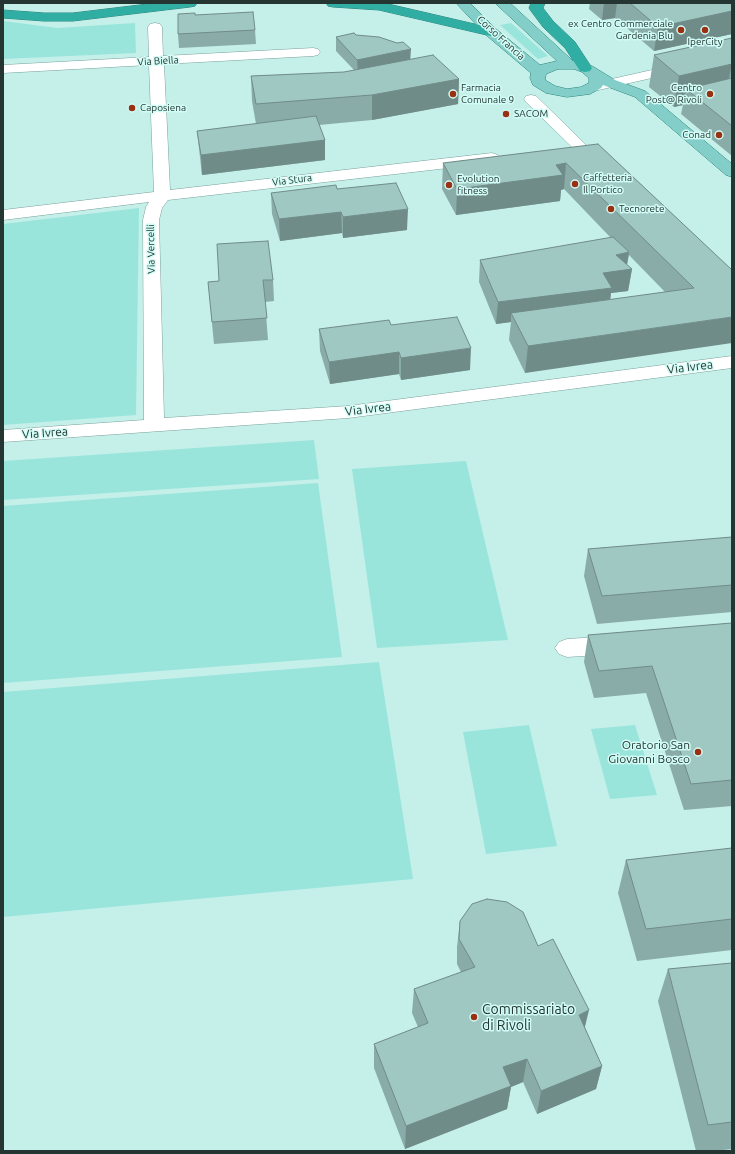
<!DOCTYPE html>
<style>
body{margin:0}
#map{position:relative;width:735px;height:1154px;overflow:hidden;background:#c5efe9;font-family:Ubuntu,sans-serif}
canvas{display:block}
.frame{position:absolute;inset:0;border:4px solid #243532;pointer-events:none}
</style>
<div id="map">
<canvas width="735" height="1154"></canvas>
<div class="frame"></div>
</div>
<script>
const c = document.querySelector('canvas').getContext('2d');
c.lineJoin = 'round';
function paint(path, color) {
  c.fillStyle = color;
  c.fill(path, 'evenodd');
}
function shape(rows) {
  const path = new Path2D();
  for (const r of rows) {
    path.moveTo(r[0], r[1]);
    for (let i = 2; i < r.length; i += 2) path.lineTo(r[i], r[i + 1]);
  }
  return path;
}
function strokePath(path, color, width, dash) {
  c.strokeStyle = color;
  c.lineWidth = width;
  c.lineCap = dash ? 'butt' : 'round';
  c.setLineDash(dash || []);
  c.stroke(path);
}
function write(font, color, halo, rows, align = 'center') {
  c.font = font + ' Ubuntu,sans-serif';
  c.lineWidth = 3;
  c.setLineDash([]);
  c.textBaseline = 'middle';
  c.strokeStyle = halo;
  c.fillStyle = color;
  for (const [text, x, y, turn = 0] of rows) {
    c.save();
    c.translate(x, y);
    c.rotate((+turn || 0) * Math.PI / 180);
    c.textAlign = isNaN(turn) ? turn : align;
    if (halo) c.strokeText(text, 0, 0);
    c.fillText(text, 0, 0);
    c.restore();
  }
}
paint(shape([
 [3,21,57,28,135,23,136,53,3,59],
 [511,23,548,56,538,59,500,25],
 [139,208,136,415,3,425,3,224],
 [314,440,319,479,3,500,3,461],
 [466,461,508,640,377,648,352,469],
 [318,483,342,657,3,683,3,506],
 [379,662,413,879,3,917,3,692],
 [529,725,557,846,486,854,463,732],
 [635,725,657,795,610,799,591,729]
]), '#99e5dc');
const minor = shape([
 [155,23,160,24,162,27,163,56,313,48,318,49,320,52,318,55,313,56,164,64,170,190,492,153,498,155,500,158,498,161,492,163,168,200,162,208,159,220,164,418,348,406,732,356,732,368,348,418,3,442,3,430,144,420,143,220,146,207,149,202,3,220,3,210,154,192,149,65,3,73,3,65,149,57,148,27,150,24,155,23],
 [732,52,732,60,594,91,589,90,587,87,589,84,594,83,732,52],
 [531,95,536,96,586,145,589,148,586,151,581,153,576,151,526,102,524,99,526,96,531,95],
 [615,636,623,639,627,645,623,651,615,654,567,657,559,654,555,648,559,642,567,639,615,636]
]);
const primary = shape([
 [456,3,470,3,496,29,540,65,557,61,495,3,510,3,573,61,592,66,615,80,645,91,732,164,732,177,726,175,635,97,603,85,601,88,590,94,567,97,546,93,533,85,530,78,531,73,486,35,456,3],
 [558,69,574,69,582,72,589,78,589,83,581,87,567,89,555,86,545,80,546,74,558,69]
]);
const motorway = shape([
 [156,3,197,3,195,6,190,7,73,21,44,21,3,18,3,10,44,13,73,13,156,3],
 [326,3,384,3,496,29,498,32,496,35,491,36,379,10,333,7,328,6,326,3],
 [531,3,545,3,543,8,553,21,575,42,592,68,590,71,585,72,580,71,565,48,543,27,531,11,529,8,531,3]
]);
strokePath(minor, '#79a19b', 1);
strokePath(primary, '#2c847b', 1);
strokePath(motorway, '#2c847b', 1);
paint(minor, '#fff');
paint(primary, '#83cec8');
paint(motorway, '#30aea3');
paint(shape([
 [590,3,732,3,732,34,654,51,615,18,602,20,589,9],
 [195,15,255,30,256,44,179,48,178,34],
 [356,35,410,59,459,79,458,104,372,120,319,125,325,140,325,160,202,175,197,131,256,124,252,101,251,76,344,72,354,70,336,51,336,37],
 [732,38,732,156,681,114,683,105,674,107,649,87,654,55],
 [598,144,732,270,525,373,509,340,511,322,496,324,479,282,480,260,611,238,564,189,561,190,560,201,456,215,442,189,443,163],
 [629,255,665,292,610,300,611,293,628,291,632,269,627,265],
 [337,189,407,230,343,238,342,233,280,241,272,214,271,193],
 [273,280,274,301,265,302,268,340,214,344,208,282,219,281],
 [391,325,470,370,401,380,399,374,330,384,320,351,319,329],
 [732,537,732,612,597,624,584,576,588,549],
 [732,623,732,806,684,810,646,693,594,698,584,662,588,635],
 [732,848,732,950,637,961,618,893,626,860],
 [460,921,538,946,585,1028,602,1066,596,1089,537,1114,523,1082,511,1087,507,1109,405,1149,374,1068,374,1044,418,1027,412,1013,414,989,461,972,457,964,457,947],
 [732,963,732,1149,715,1151,696,1151,658,1001,668,969]
]), '#8aaca8');
paint(shape([
 [604,3,617,3,615,18,602,20],
 [732,11,732,34,654,51,658,27],
 [411,49,410,63,358,74,357,60],
 [732,64,725,96,686,89,683,105,674,107,679,76],
 [459,79,458,104,372,120,372,95],
 [325,140,325,160,202,175,201,155],
 [566,163,564,189,561,190,560,201,456,215,457,189,556,165],
 [408,209,407,230,343,238,343,217],
 [341,212,342,233,280,241,279,219],
 [629,252,626,270,632,269,628,291,611,293,609,309,511,313,511,322,496,324,498,302,603,273,616,255],
 [732,317,732,343,525,373,528,346],
 [471,348,470,370,401,380,401,358],
 [399,352,399,374,330,384,329,362],
 [589,1010,583,1035,579,1015],
 [527,1059,523,1082,511,1087,507,1109,405,1149,406,1126,503,1067],
 [602,1066,596,1089,537,1114,541,1091]
]), '#708c88');
const building = shape([
 [630,3,732,3,732,11,658,27,630,3],
 [253,12,255,30,178,34,178,14,195,13,195,15,253,12],
 [354,33,356,35,379,37,397,43,403,42,411,49,357,60,336,37,354,33],
 [732,38,732,64,679,76,654,55,732,38],
 [433,55,459,79,372,95,256,104,251,76,344,72,433,55],
 [732,78,732,126,686,89,732,78],
 [316,116,325,140,201,155,197,131,316,116],
 [598,144,732,270,732,317,528,346,511,313,694,288,566,163,556,165,563,175,457,189,443,163,598,144],
 [396,183,408,209,343,217,341,212,279,219,271,193,336,185,337,189,396,183],
 [613,237,629,252,616,255,632,269,603,273,612,288,498,302,480,260,613,237],
 [268,241,273,280,263,280,267,318,212,322,208,282,219,281,217,244,268,241],
 [457,317,471,348,401,358,399,352,329,362,319,329,389,320,391,325,457,317],
 [732,537,732,585,602,596,588,549,732,537],
 [732,623,732,780,691,784,652,666,599,671,588,635,732,623],
 [732,848,732,919,646,929,626,860,732,848],
 [487,899,507,902,523,912,538,946,553,939,589,1010,579,1015,602,1066,541,1091,527,1059,503,1067,511,1086,406,1126,374,1044,428,1023,414,989,475,967,459,939,460,921,472,904,487,899],
 [732,963,732,1122,708,1125,668,969,732,963]
]);
paint(building, '#a0c8c3');
strokePath(building, '#708c88', 1);
for (const [x, y, r, color] of [
 [681,30,4,"#983011"],
 [705,30,4,"#983011"],
 [453,94,4,"#983011"],
 [710,94,4,"#983011"],
 [132,108,4,"#983011"],
 [506,114,4,"#983011"],
 [719,135,4,"#983011"],
 [575,184,4,"#983011"],
 [449,185,4,"#983011"],
 [611,209,4,"#983011"],
 [698,752,4,"#983011"],
 [474,1017,4,"#983011"]
]) {
  const dot = new Path2D();
  dot.arc(x, y, r, 0, 2 * Math.PI);
  c.fillStyle = color;
  c.fill(dot);
  strokePath(dot, '#d2fcf6', 1.5);
}
write('10px', '#243532', '#d2fcf6', [
 ["ex Centro Commerciale",673,24,"right"],
 ["Gardenia Blu",673,36,"right"],
 ["IperCity",705,42,"center"],
 ["Farmacia",461,88],
 ["Comunale 9",461,100],
 ["Centro",702,88,"right"],
 ["Post@ Rivoli",702,100,"right"],
 ["Caposiena",140,108],
 ["SACOM",514,114],
 ["Conad",711,135,"right"],
 ["Caffetteria",583,178],
 ["Il Portico",583,190],
 ["Evolution",457,179],
 ["fitness",457,191],
 ["Tecnorete",619,209]
], 'left');
write('10px', '#243532', '#d2fcf6', [
 ["Corso Francia",501,38,42],
 ["Via Biella",158,61,-3],
 ["Via Stura",292,180,-7],
 ["Via Vercelli",151,249,-91]
]);
write('12px', '#243532', '#d2fcf6', [
 ["Via Ivrea",690,367,-7],
 ["Via Ivrea",368,409,-7],
 ["Via Ivrea",45,433,-4]
]);
write('12px', '#243532', '#d2fcf6', [
 ["Oratorio San",690,745],
 ["Giovanni Bosco",690,759]
], 'right');
write('14px', '#243532', '#d2fcf6', [
 ["Commissariato",482,1009],
 ["di Rivoli",482,1025]
], 'left');
</script>
